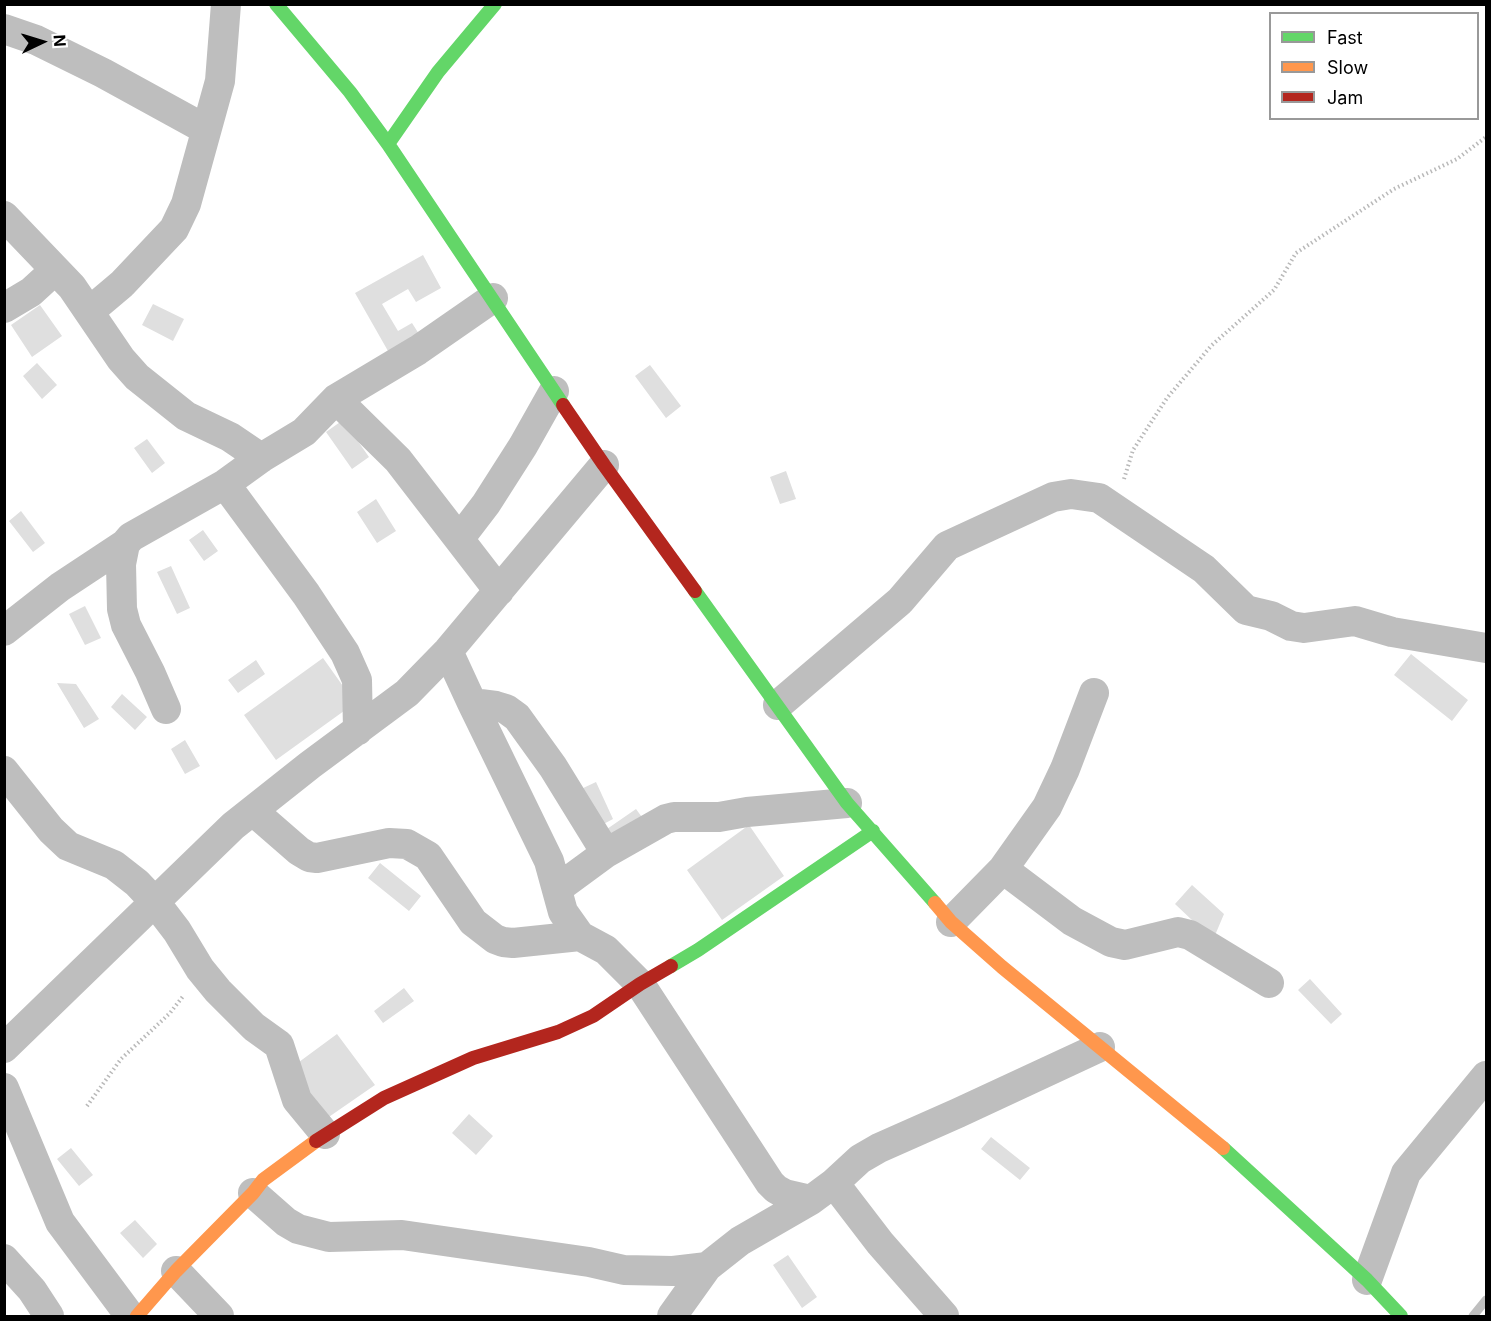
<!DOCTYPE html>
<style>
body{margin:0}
#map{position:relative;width:1491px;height:1321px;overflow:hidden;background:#fff;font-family:Inter,sans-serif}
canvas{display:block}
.frame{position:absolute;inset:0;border:6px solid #000;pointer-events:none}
.legend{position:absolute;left:1269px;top:12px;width:210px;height:108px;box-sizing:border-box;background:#fff;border:2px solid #999;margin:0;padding:8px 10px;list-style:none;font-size:18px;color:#000}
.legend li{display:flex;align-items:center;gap:12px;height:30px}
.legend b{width:30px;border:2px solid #999}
.north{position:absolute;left:12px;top:12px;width:60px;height:60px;-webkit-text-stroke:4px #fff;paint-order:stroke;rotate:86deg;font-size:16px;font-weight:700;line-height:24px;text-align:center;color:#000}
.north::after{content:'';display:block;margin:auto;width:21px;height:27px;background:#000;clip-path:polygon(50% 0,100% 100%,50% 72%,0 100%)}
</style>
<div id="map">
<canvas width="1491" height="1321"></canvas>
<div class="frame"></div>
<ul class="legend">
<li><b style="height:8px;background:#63d668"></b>Fast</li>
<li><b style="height:8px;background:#ff974d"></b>Slow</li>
<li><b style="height:8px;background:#b3261e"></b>Jam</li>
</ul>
<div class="north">N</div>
</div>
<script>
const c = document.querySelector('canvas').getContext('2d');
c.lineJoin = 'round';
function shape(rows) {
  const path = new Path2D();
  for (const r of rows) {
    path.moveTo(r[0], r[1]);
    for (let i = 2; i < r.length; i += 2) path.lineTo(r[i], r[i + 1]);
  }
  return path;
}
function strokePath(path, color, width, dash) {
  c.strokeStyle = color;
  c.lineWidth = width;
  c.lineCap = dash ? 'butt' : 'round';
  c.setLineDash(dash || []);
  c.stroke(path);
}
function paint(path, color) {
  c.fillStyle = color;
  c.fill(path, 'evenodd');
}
strokePath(shape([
 [1473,1316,1486,1300]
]), '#bfbfbf', 9);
paint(shape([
 [423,255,441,288,416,302,408,289,382,304,398,331,412,323,419,334,388,351,355,293],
 [153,304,184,319,173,341,142,325],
 [40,305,62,336,32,357,11,325],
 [37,363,57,385,42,399,23,376],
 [650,365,681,406,666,418,635,376],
 [343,420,369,457,352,469,326,432],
 [147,439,165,463,152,473,134,448],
 [786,471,796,499,780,504,770,477],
 [376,499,396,531,377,543,357,512],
 [21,511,45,543,33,552,9,521],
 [203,530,218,551,204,561,189,540],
 [171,566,190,608,177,614,157,572],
 [85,606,101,638,85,645,69,614],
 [1411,654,1468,700,1452,721,1394,675],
 [323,658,355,703,276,760,244,715],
 [256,660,265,674,238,693,228,680],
 [57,683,76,684,99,719,84,728],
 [122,694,147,717,135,730,111,707],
 [185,740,200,766,185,774,171,749],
 [596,782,613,819,596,828,579,790],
 [636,809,647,824,618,845,607,829],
 [749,825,784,876,722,920,687,870],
 [380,863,421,896,409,911,368,878],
 [1192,885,1224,914,1213,940,1175,904],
 [1310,979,1342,1014,1331,1024,1298,990],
 [404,988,414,1001,383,1023,374,1011],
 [337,1034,375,1085,323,1121,300,1085,299,1062],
 [469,1114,493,1136,476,1155,452,1133],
 [991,1137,1030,1168,1020,1180,981,1149],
 [71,1148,93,1175,79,1186,57,1159],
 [135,1220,157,1244,143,1258,120,1233],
 [788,1255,817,1297,802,1308,773,1265]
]), '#dfdfdf');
strokePath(shape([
 [1124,479,1133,450,1167,398,1211,346,1274,290,1296,253,1394,189,1457,159,1486,137],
 [87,1106,121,1059,170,1013,184,995]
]), '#b9b9b9', 4, [1.5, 3]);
strokePath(shape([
 [4,29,36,40,103,73,205,129],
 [4,216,72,287,121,359,137,377,186,416,230,437,261,458],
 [4,308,31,292,55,270],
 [90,311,122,284,174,229,186,204,220,81,226,4],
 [336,399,398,460,499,591],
 [225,484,306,594,345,653,357,680,358,730],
 [460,538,486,504,523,446,554,391],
 [4,631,60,587,125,544],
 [448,651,472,703,549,861,563,912,580,936,606,950,640,984,770,1183,776,1189,785,1194,811,1200],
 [472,703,496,706,506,709,517,717,553,767,606,853],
 [778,705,900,601,947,546,1053,497,1071,494,1099,498,1204,569,1246,610,1271,616,1291,626,1304,628,1355,621,1392,632,1486,648],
 [166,709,150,672,126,625,122,609,121,564,125,544,131,537,225,484,261,458,304,432,336,399,418,350,493,298],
 [4,771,51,830,68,846,114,865,137,883,154,901,177,931,200,969,218,991,254,1027,279,1045,297,1100,325,1134],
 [253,811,299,851,309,857,317,858,389,843,407,844,428,856,473,922,495,939,503,942,513,943,580,936],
 [1003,869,1072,921,1111,942,1125,945,1178,932,1190,935,1269,983],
 [557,889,606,853,666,819,674,817,719,817,747,812,847,803],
 [951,922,1003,869,1047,807,1065,769,1094,693],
 [4,1048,233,826,310,765,407,693,448,651,604,465],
 [4,1088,60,1222,130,1316],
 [834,1183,880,1243,944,1316],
 [253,1193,286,1222,298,1229,329,1237,402,1235,589,1262,624,1270,673,1271,707,1267],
 [4,1259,32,1290,49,1316],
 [176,1271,219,1316],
 [1367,1280,1406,1173,1486,1076],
 [672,1316,707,1267,740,1241,811,1200,834,1183,860,1159,879,1148,958,1113,1100,1047]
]), '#bebebe', 30);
strokePath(shape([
 [276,4,350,92,388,144,563,405],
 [388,144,438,72,495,4],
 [695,591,847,803,935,903],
 [671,966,698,950,873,831],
 [1223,1148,1367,1280,1401,1316]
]), '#63d668', 14);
strokePath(shape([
 [935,903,951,922,1002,967,1223,1148],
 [137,1316,176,1271,253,1193,263,1180,316,1141]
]), '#ff974d', 14);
strokePath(shape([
 [563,405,604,465,695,591],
 [316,1141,384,1098,473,1058,558,1032,593,1016,640,984,671,966]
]), '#b3261e', 14);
</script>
